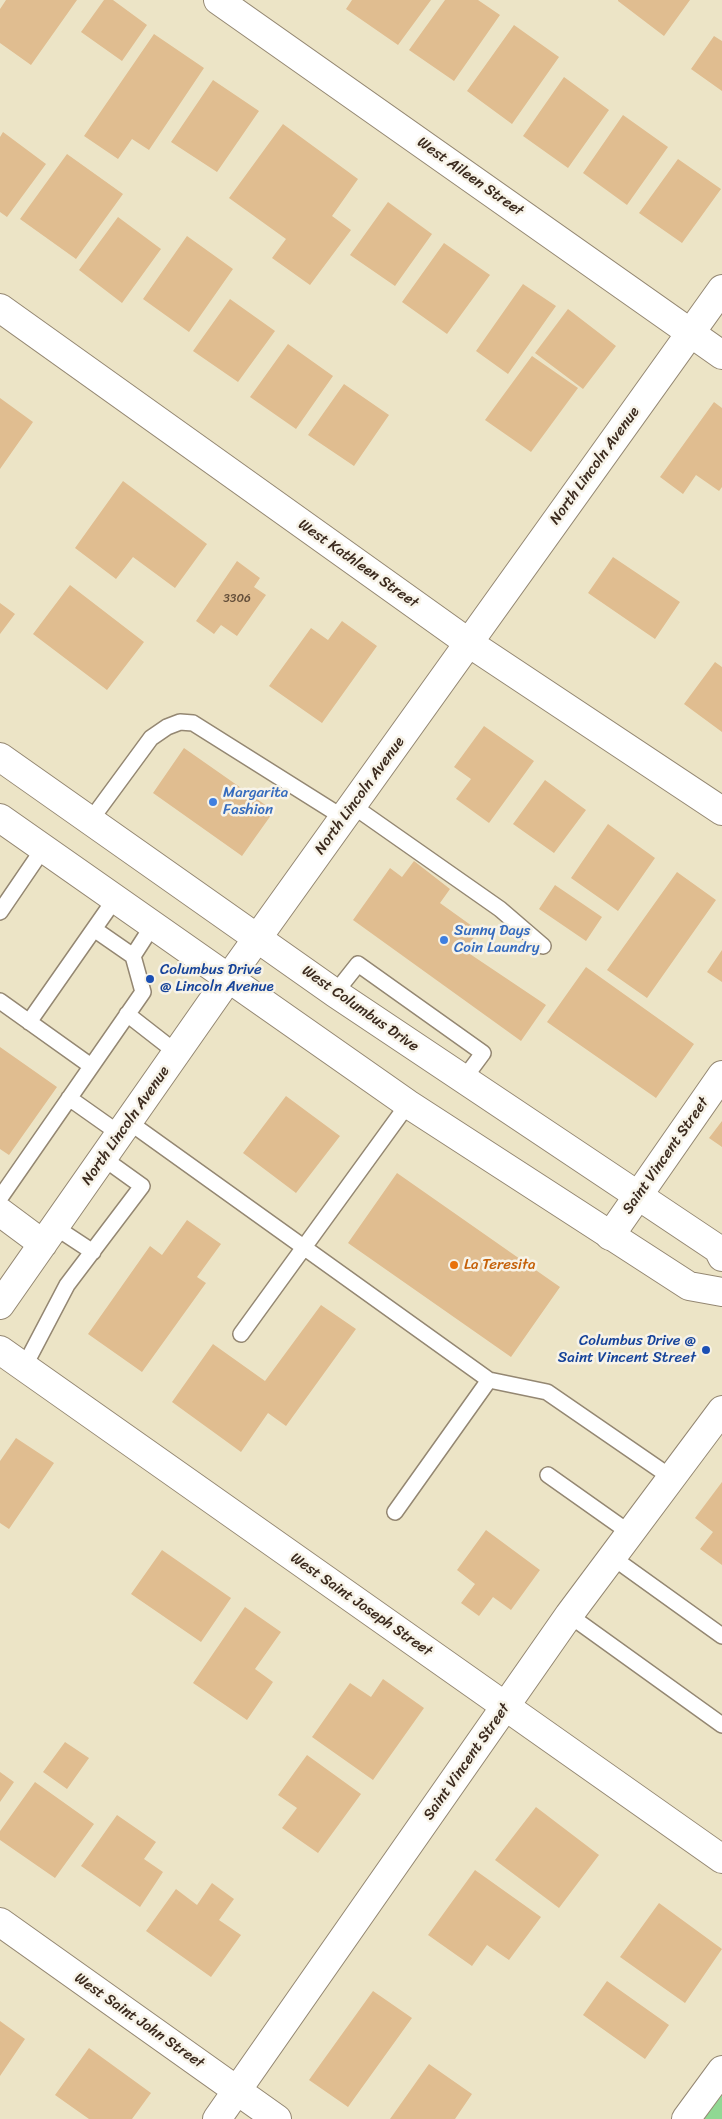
<!DOCTYPE html>
<style>
body{margin:0}
canvas{display:block;background:#ece4c6}
</style>
<canvas width="722" height="2119"></canvas>
<script>
const c = document.querySelector('canvas').getContext('2d');
c.lineJoin = 'round';
function paint(path, color) {
  c.fillStyle = color;
  c.fill(path, 'evenodd');
}
function shape(rows) {
  const path = new Path2D();
  for (const r of rows) {
    path.moveTo(r[0], r[1]);
    for (let i = 2; i < r.length; i += 2) path.lineTo(r[i], r[i + 1]);
  }
  return path;
}
function strokePath(path, color, width, dash) {
  c.strokeStyle = color;
  c.lineWidth = width;
  c.lineCap = dash ? 'butt' : 'round';
  c.setLineDash(dash || []);
  c.stroke(path);
}
function write(font, color, halo, rows, align = 'center') {
  c.font = font + ' Sriracha,sans-serif';
  c.lineWidth = 5;
  c.setLineDash([]);
  c.textBaseline = 'middle';
  c.strokeStyle = halo;
  c.fillStyle = color;
  for (const [text, x, y, turn = 0] of rows) {
    c.save();
    c.translate(x, y);
    c.rotate((+turn || 0) * Math.PI / 180);
    c.textAlign = isNaN(turn) ? turn : align;
    if (halo) c.strokeText(text, 0, 0);
    c.fillText(text, 0, 0);
    c.restore();
  }
}
paint(shape([
 [722,2091,722,2119,702,2119]
]), '#90d893');
paint(shape([
 [6,0,77,0,31,65,0,43,0,9],
 [104,0,113,0,147,25,122,61,81,32],
 [352,0,431,0,398,45,346,9],
 [445,0,478,0,500,15,454,81,409,50],
 [618,0,690,0,664,36,618,1],
 [514,25,559,57,512,124,467,91],
 [154,34,204,68,149,150,132,139,118,159,84,136],
 [714,36,722,41,722,91,691,69],
 [564,77,609,110,568,168,523,136],
 [213,80,259,111,217,172,171,142],
 [623,115,668,147,627,205,583,173],
 [283,124,358,179,332,216,351,230,310,285,272,258,286,239,229,198],
 [3,132,46,164,7,217,0,212,0,137],
 [67,154,123,194,76,259,20,219],
 [678,159,721,189,682,243,639,213],
 [388,202,432,234,395,286,350,255],
 [118,217,161,249,122,303,79,270],
 [187,236,233,269,189,332,143,299],
 [444,243,490,275,447,334,402,302],
 [523,284,556,306,508,374,476,351],
 [230,299,275,331,238,382,193,351],
 [568,309,616,346,583,389,535,353],
 [288,344,333,376,296,429,250,397],
 [532,356,578,388,531,452,485,420],
 [344,384,389,415,354,466,308,435],
 [0,398,33,422,0,469],
 [714,402,722,408,722,487,719,491,696,475,683,494,660,477],
 [123,481,207,544,175,588,133,557,116,579,75,548],
 [613,557,680,602,655,639,588,593],
 [237,561,260,578,254,587,266,595,237,636,221,625,214,634,196,621],
 [70,585,144,642,107,690,33,634],
 [0,603,15,614,0,634],
 [342,621,377,646,322,723,269,686,311,628,328,640],
 [715,662,722,667,722,732,684,704],
 [484,726,534,761,489,823,456,799,471,779,454,767],
 [184,748,274,811,242,856,153,793],
 [545,780,586,810,554,853,513,824],
 [608,824,655,858,618,911,571,878],
 [414,861,450,889,440,903,479,931,464,950,546,1005,521,1041,353,920,390,868,402,877],
 [677,872,716,900,647,998,607,970],
 [555,885,602,917,586,941,539,909],
 [722,950,722,982,707,972],
 [586,967,694,1044,656,1098,547,1022],
 [0,1047,57,1087,9,1155,0,1149],
 [286,1096,340,1136,296,1193,243,1153],
 [722,1121,722,1147,709,1138],
 [397,1173,560,1287,511,1357,348,1243],
 [187,1220,221,1244,197,1277,206,1283,142,1372,88,1334,150,1246,162,1255],
 [321,1305,356,1329,286,1426,268,1413,241,1452,172,1402,213,1344,265,1381],
 [16,1438,54,1463,9,1529,0,1523,0,1461],
 [722,1482,722,1565,700,1549,713,1532,695,1518],
 [486,1530,540,1570,511,1610,493,1597,479,1616,461,1603,475,1584,457,1570],
 [162,1550,231,1598,201,1642,131,1594],
 [245,1607,281,1632,255,1669,273,1682,247,1720,193,1683],
 [383,1679,424,1708,373,1780,312,1737,350,1683,371,1697],
 [65,1742,89,1758,67,1789,43,1772],
 [307,1755,361,1794,318,1853,282,1828,297,1808,278,1795],
 [0,1772,14,1782,0,1802],
 [35,1782,94,1824,55,1878,0,1840,0,1831],
 [536,1807,599,1855,559,1908,495,1860],
 [117,1815,156,1842,144,1859,163,1872,140,1907,81,1866],
 [475,1870,541,1917,509,1960,487,1945,472,1966,428,1935],
 [212,1883,234,1899,219,1920,241,1935,211,1977,146,1931,176,1889,197,1905],
 [659,1903,722,1949,685,2003,620,1957],
 [607,1981,669,2025,645,2059,583,2015],
 [373,1991,412,2018,348,2107,309,2080],
 [0,2021,25,2039,0,2076],
 [89,2048,151,2093,132,2119,89,2119,55,2095],
 [429,2064,472,2094,455,2119,390,2119]
]), '#e0bd90');
const lane = shape([
 [353,806,500,909,543,946],
 [90,821,151,738,167,727,180,722,193,723,344,818],
 [0,912,43,849],
 [94,929,133,956],
 [335,993,358,964,483,1053,463,1080],
 [0,1001,91,1066],
 [127,1014,177,1053],
 [29,1022,115,899],
 [69,1098,120,1134],
 [129,1122,489,1380,395,1512],
 [0,1198,143,992,133,956,153,925],
 [55,1227,93,1252],
 [241,1334,408,1104],
 [24,1367,67,1285,142,1186,103,1158],
 [489,1380,547,1392,672,1478],
 [548,1475,630,1533],
 [612,1557,722,1636],
 [569,1615,722,1725]
]);
const street = shape([
 [218,0,722,355],
 [0,308,469,643,722,811],
 [0,1212,43,1244],
 [610,1236,722,1075],
 [0,1305,228,979,722,289],
 [0,1350,722,1859],
 [0,1922,277,2119],
 [217,2119,569,1615,722,1410],
 [686,2119,722,2070]
]);
const secondary = shape([
 [0,757,335,993,718,1249,722,1257],
 [0,818,408,1104,689,1286,722,1292]
]);
strokePath(lane, '#948772', 18);
strokePath(street, '#948772', 30);
strokePath(secondary, '#948772', 30);
strokePath(lane, '#fff', 15);
strokePath(street, '#fff', 28);
strokePath(secondary, '#fff', 28);
for (const [x, y, r, color] of [
 [213,802,5,"#3f7fe0"],
 [444,940,5,"#3f7fe0"],
 [150,979,5,"#1a4fb4"],
 [454,1265,5,"#e8710a"],
 [706,1350,5,"#1a4fb4"]
]) {
  const dot = new Path2D();
  dot.arc(x, y, r, 0, 2 * Math.PI);
  c.fillStyle = color;
  c.fill(dot);
  strokePath(dot, '#f7f3e8', 2);
}
write('12px', '#644f3a', null, [
 ["3306",237,599]
]);
write('15px', '#3b2a1e', '#f7f3e8', [
 ["West Aileen Street",470,177,35],
 ["North Lincoln Avenue",595,466,-54],
 ["West Kathleen Street",358,564,35],
 ["North Lincoln Avenue",360,796,-54],
 ["West Columbus Drive",360,1009,35],
 ["North Lincoln Avenue",126,1126,-55],
 ["Saint Vincent Street",666,1156,-55],
 ["West Saint Joseph Street",361,1605,35],
 ["Saint Vincent Street",467,1762,-55],
 ["West Saint John Street",139,2021,35]
]);
write('15px', '#366cbe', '#f7f3e8', [
 ["Margarita",223,793],
 ["Fashion",223,810],
 ["Sunny Days",454,931],
 ["Coin Laundry",454,948]
], 'left');
write('15px', '#164399', '#f7f3e8', [
 ["Columbus Drive",160,970],
 ["@ Lincoln Avenue",160,987],
 ["Columbus Drive @",696,1341,"right"],
 ["Saint Vincent Street",696,1358,"right"]
], 'left');
write('15px', '#c56008', '#f7f3e8', [
 ["La Teresita",464,1265]
], 'left');
</script>
